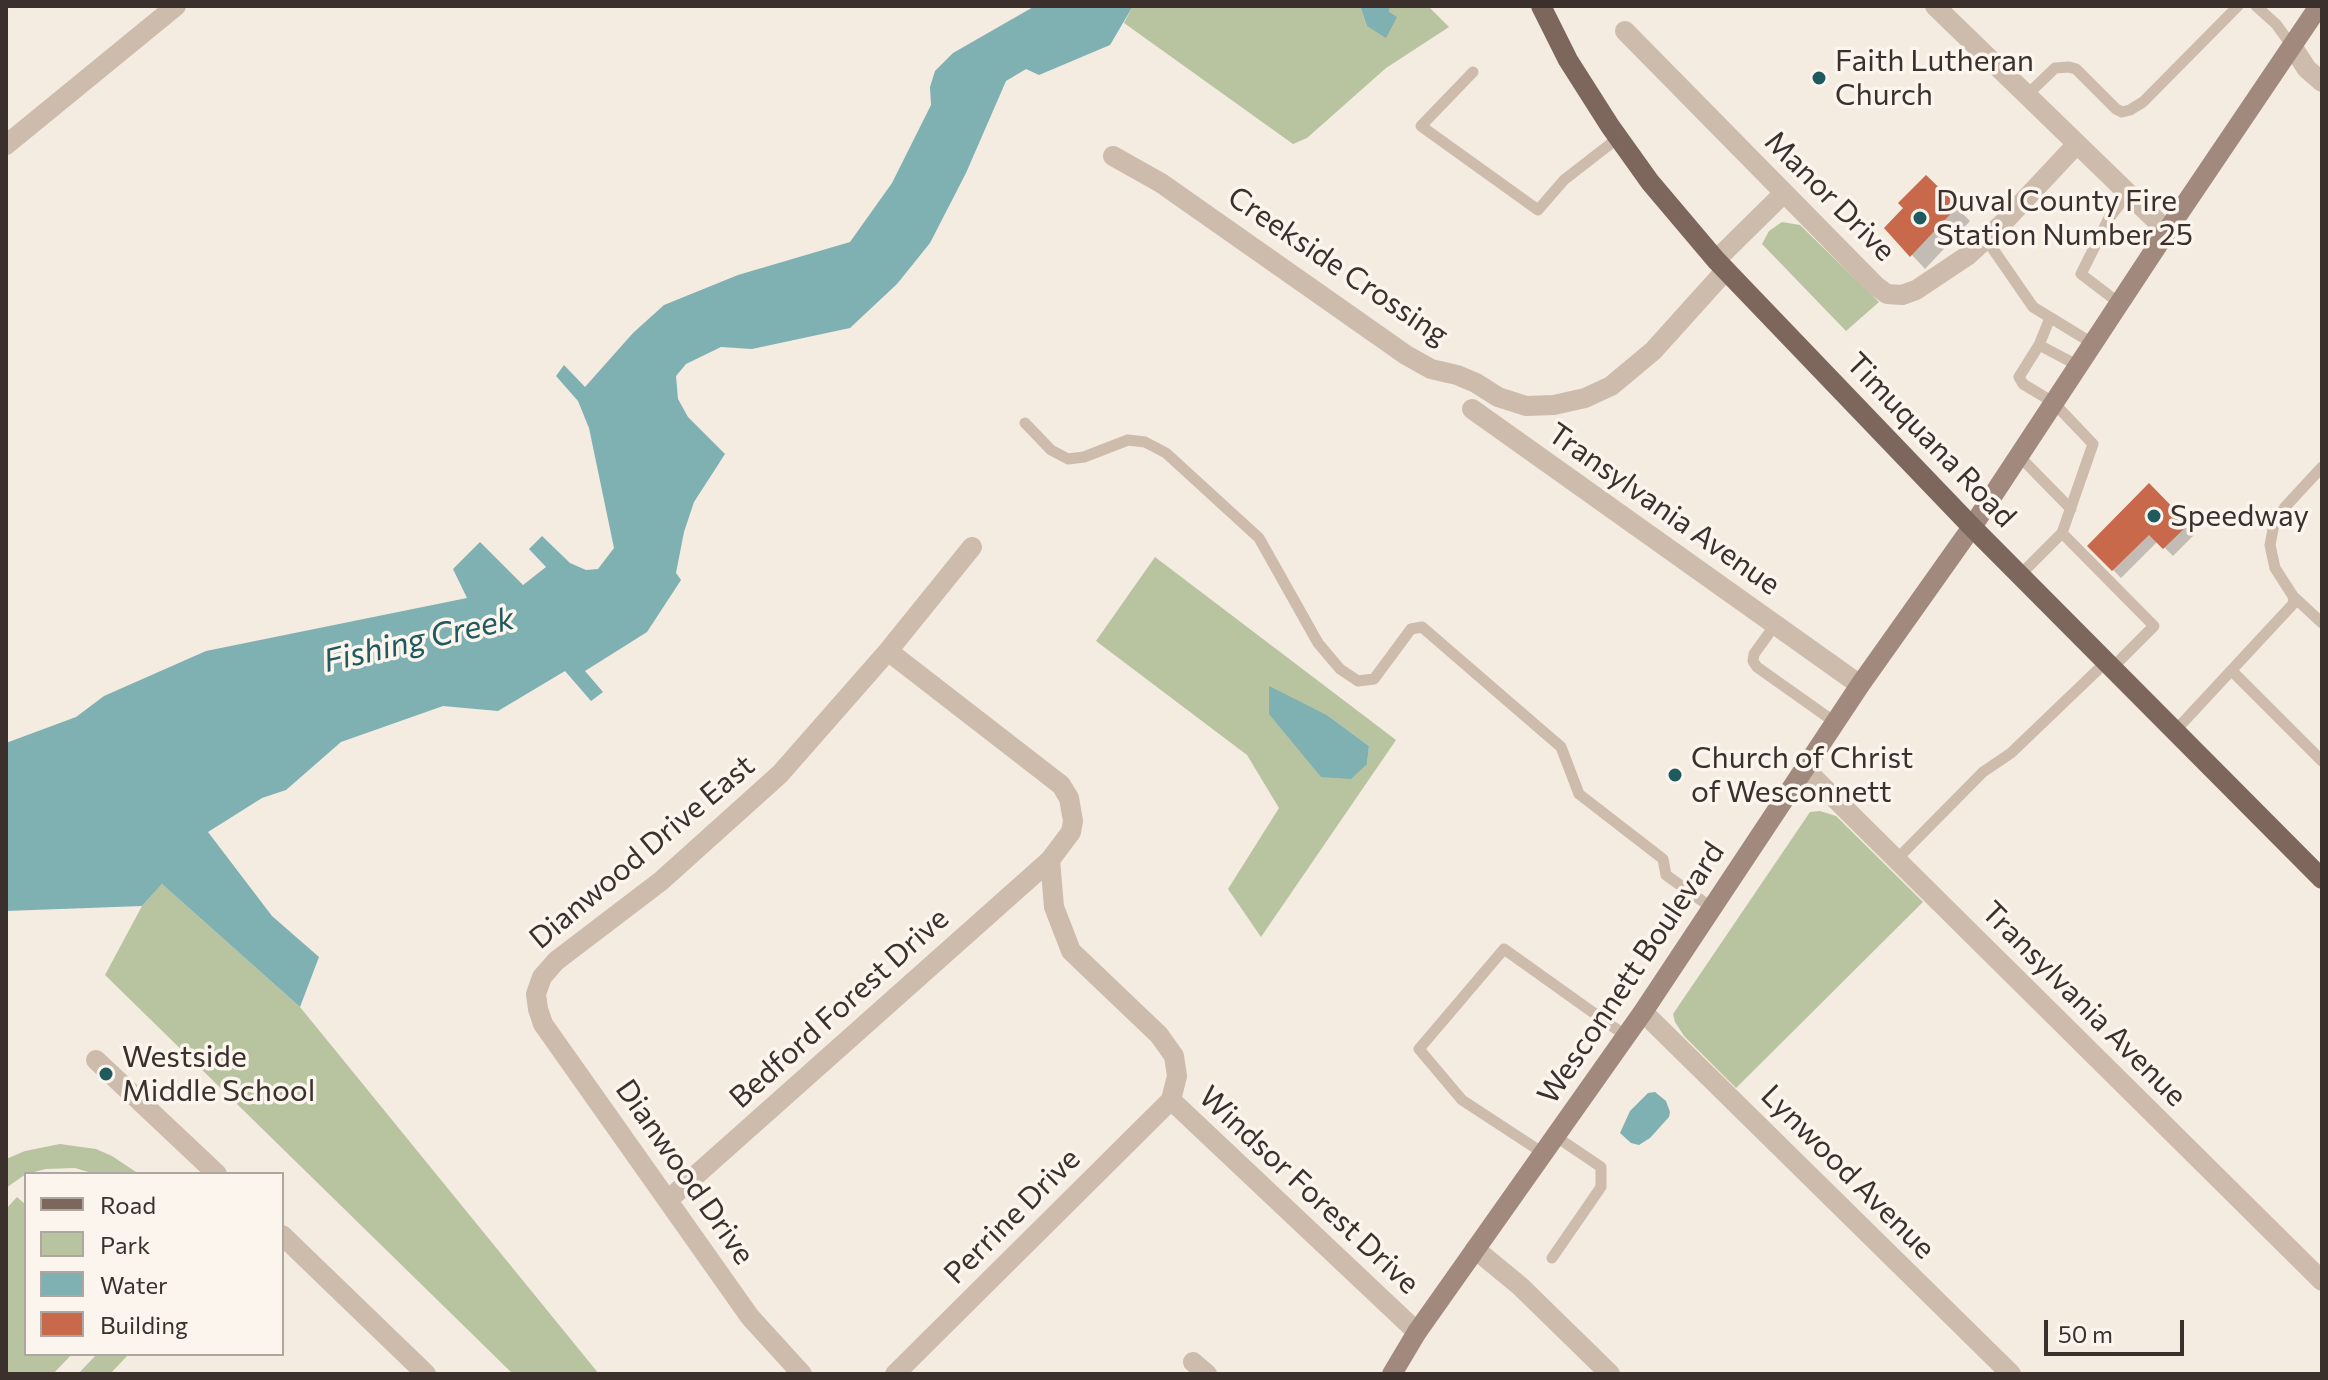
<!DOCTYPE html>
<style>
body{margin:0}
#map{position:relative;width:2328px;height:1380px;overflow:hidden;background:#f4ebe1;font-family:Commissioner,sans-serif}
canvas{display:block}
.frame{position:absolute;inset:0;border:8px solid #3b302b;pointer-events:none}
.legend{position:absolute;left:24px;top:1172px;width:260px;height:184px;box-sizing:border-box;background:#fbf5ee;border:2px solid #aea6a0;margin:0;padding:10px 14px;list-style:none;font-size:24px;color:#3b302b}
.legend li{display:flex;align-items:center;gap:16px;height:40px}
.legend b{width:40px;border:2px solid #aea6a0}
.scale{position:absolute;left:2044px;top:1320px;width:140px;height:36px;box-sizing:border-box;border:4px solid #3b302b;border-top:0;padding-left:10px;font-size:24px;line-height:28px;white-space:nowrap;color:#3b302b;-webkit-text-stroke:6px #fbf5ee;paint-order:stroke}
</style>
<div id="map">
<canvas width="2328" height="1380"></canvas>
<div class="frame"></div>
<ul class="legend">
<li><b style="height:10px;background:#7d675c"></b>Road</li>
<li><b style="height:22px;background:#b8c4a0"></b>Park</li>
<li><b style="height:22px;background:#7fb0b2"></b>Water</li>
<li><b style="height:22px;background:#c8694b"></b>Building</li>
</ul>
<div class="scale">50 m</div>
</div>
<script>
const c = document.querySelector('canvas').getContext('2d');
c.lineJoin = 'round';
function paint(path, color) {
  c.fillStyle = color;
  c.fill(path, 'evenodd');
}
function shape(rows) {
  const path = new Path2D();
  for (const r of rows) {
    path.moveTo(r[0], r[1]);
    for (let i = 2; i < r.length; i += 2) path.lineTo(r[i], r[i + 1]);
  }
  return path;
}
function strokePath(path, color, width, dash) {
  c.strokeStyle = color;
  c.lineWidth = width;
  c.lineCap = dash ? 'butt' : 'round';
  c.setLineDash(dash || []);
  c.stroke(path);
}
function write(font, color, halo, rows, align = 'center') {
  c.font = font + ' Commissioner,sans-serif';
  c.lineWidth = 7;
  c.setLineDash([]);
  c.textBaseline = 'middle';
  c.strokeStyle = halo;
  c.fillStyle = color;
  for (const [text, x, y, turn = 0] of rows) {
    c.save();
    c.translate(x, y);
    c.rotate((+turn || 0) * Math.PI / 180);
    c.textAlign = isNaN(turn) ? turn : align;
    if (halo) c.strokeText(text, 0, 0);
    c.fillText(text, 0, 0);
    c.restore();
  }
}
paint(shape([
 [1133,6,1360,6,1367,26,1389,11,1390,6,1428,6,1449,27,1386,68,1307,138,1293,144,1124,23],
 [1782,222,1800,225,1879,302,1846,331,1762,244,1769,231],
 [1155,557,1396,740,1261,937,1228,889,1279,808,1247,755,1096,641],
 [1269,687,1327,715,1369,746,1367,764],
 [1820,811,1836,816,1923,902,1736,1088,1684,1036,1675,1022,1673,1014,1810,812],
 [162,884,300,1007,599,1374,513,1374,105,975,142,906],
 [60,1144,96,1149,112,1156,139,1174,95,1174,75,1168,46,1169,26,1174,6,1188,6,1159,25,1151],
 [17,1197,26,1205,26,1354,72,1354,53,1374,6,1374,6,1209],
 [97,1354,129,1354,110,1374,78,1374]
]), '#b8c4a0');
paint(shape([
 [1035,6,1133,6,1110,45,1039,75,1026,69,1006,81,966,173,930,243,897,284,850,328,752,349,721,347,686,364,676,376,678,399,688,417,725,454,694,502,684,532,676,573,681,580,647,632,585,671,603,692,591,701,565,671,498,711,443,706,341,742,286,790,262,798,208,832,272,916,319,957,300,1007,162,884,142,906,6,911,6,743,76,717,104,696,206,651,467,598,453,569,480,542,523,585,546,567,529,549,542,536,570,563,586,570,598,569,614,548,589,428,578,401,556,376,564,365,585,387,633,333,664,305,738,275,850,242,892,183,931,105,930,87,935,71,953,53],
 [1360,6,1390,6,1389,12,1397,17,1386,38,1367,26],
 [1269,686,1327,715,1369,746,1367,764,1351,779,1321,777,1269,714],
 [1655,1092,1666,1101,1670,1112,1669,1117,1650,1138,1639,1145,1631,1143,1620,1133,1630,1111,1648,1093]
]), '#7fb0b2');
paint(shape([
 [1926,177,1970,221,1925,269,1887,228,1905,209],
 [2149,485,2196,533,2173,556,2158,541,2121,578,2090,546]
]), '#0003');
paint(shape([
 [1926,175,1958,206,1910,257,1884,228,1903,208,1898,203],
 [2149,483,2189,524,2163,549,2149,535,2112,571,2087,546]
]), '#c8694b');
strokePath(shape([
 [2256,6,2276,24,2292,46],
 [1473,72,1421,126,1538,210,1564,180,1618,138],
 [2026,96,2055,68,2069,67,2076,69,2116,109,2122,112,2130,110,2143,102,2238,6],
 [1986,239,2033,307,2092,343],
 [2119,303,2081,274,2109,218,2127,195],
 [2050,318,2039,345,2077,365],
 [2039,345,2019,377,2023,384,2053,402,2093,444,2062,533],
 [1025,423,1051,450,1068,459,1084,457,1128,440,1145,442,1166,453,1259,538,1318,643,1340,669,1358,681,1374,679,1411,629,1422,627,1561,747,1579,794,1663,859,1666,875,1712,908],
 [2018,455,2071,509],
 [2020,575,2062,533,2154,626,2112,668],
 [2293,596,2322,623],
 [1775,625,1754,654,1753,661,1757,667,1836,723],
 [2232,671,2322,761],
 [2175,731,2294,603,2293,596,2275,568,2270,545,2274,524,2285,507,2322,467],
 [1896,860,1983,772,2011,753,2106,662],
 [1543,1153,1462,1100,1419,1049,1504,949,1626,1036],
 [1552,1258,1601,1187,1601,1167,1555,1136]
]), '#cdbbac', 11);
strokePath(shape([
 [1935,6,2167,231],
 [1625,31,1876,286,1887,294,1902,295,1916,290,1967,256,2001,225,2076,145],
 [2292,46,2307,69,2322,82],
 [6,145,176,6],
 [1113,156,1161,183,1406,355,1431,369,1457,375,1476,383,1498,397,1526,406,1554,405,1585,398,1611,386,1653,351,1726,270],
 [1716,260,1784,193],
 [1472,409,1860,685],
 [888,651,1061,785,1069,798,1073,821,1071,832,1050,860,1054,907,1071,951,1159,1035,1174,1056,1177,1076,1171,1100],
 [1805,769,2322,1281],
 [1643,1012,2011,1374],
 [96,1060,217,1174],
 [1171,1100,1417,1332],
 [668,1200,1050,860],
 [282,1235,426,1374],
 [1475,1249,1520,1286,1610,1374],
 [1193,1362,1207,1374],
 [802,1374,750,1317,543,1024,538,1009,536,994,542,977,556,961,661,881,780,774,888,651,972,547],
 [895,1374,1171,1100]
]), '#cdbbac', 20);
strokePath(shape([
 [1392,1374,1417,1332,1643,1012,1860,685,1972,527,2167,231,2319,6]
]), '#a18a7d', 20);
strokePath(shape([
 [1541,6,1568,60,1610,126,1650,182,1716,260,1972,527,2322,879]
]), '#7d675c', 20);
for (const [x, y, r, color] of [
 [1819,78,8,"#1f5a5e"],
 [1920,218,8,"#1f5a5e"],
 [2154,516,8,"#1f5a5e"],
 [1675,775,8,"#1f5a5e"],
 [106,1074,8,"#1f5a5e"]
]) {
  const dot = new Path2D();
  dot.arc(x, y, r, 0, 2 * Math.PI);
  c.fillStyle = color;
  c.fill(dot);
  strokePath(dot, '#fbf5ee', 3);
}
write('30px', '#3b302b', '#fbf5ee', [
 ["Faith Lutheran",1835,61],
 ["Church",1835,95],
 ["Duval County Fire",1936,201],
 ["Station Number 25",1936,235],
 ["Speedway",2170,516],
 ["Church of Christ",1691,758],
 ["of Wesconnett",1691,792],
 ["Westside",122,1057],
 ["Middle School",122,1091]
], 'left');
write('30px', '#3b302b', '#fbf5ee', [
 ["Manor Drive",1830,196,45],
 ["Creekside Crossing",1338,266,34],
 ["Timuquana Road",1931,440,46],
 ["Transylvania Avenue",1664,509,35],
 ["Dianwood Drive East",642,852,-40],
 ["Wesconnett Boulevard",1631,973,-56],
 ["Transylvania Avenue",2084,1004,45],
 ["Bedford Forest Drive",839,1008,-42],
 ["Dianwood Drive",685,1172,55],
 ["Lynwood Avenue",1848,1172,45],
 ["Windsor Forest Drive",1309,1190,43],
 ["Perrine Drive",1012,1216,-45]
]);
write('italic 32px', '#1f5a5e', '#fbf5ee', [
 ["Fishing Creek",419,640,-13]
]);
</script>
